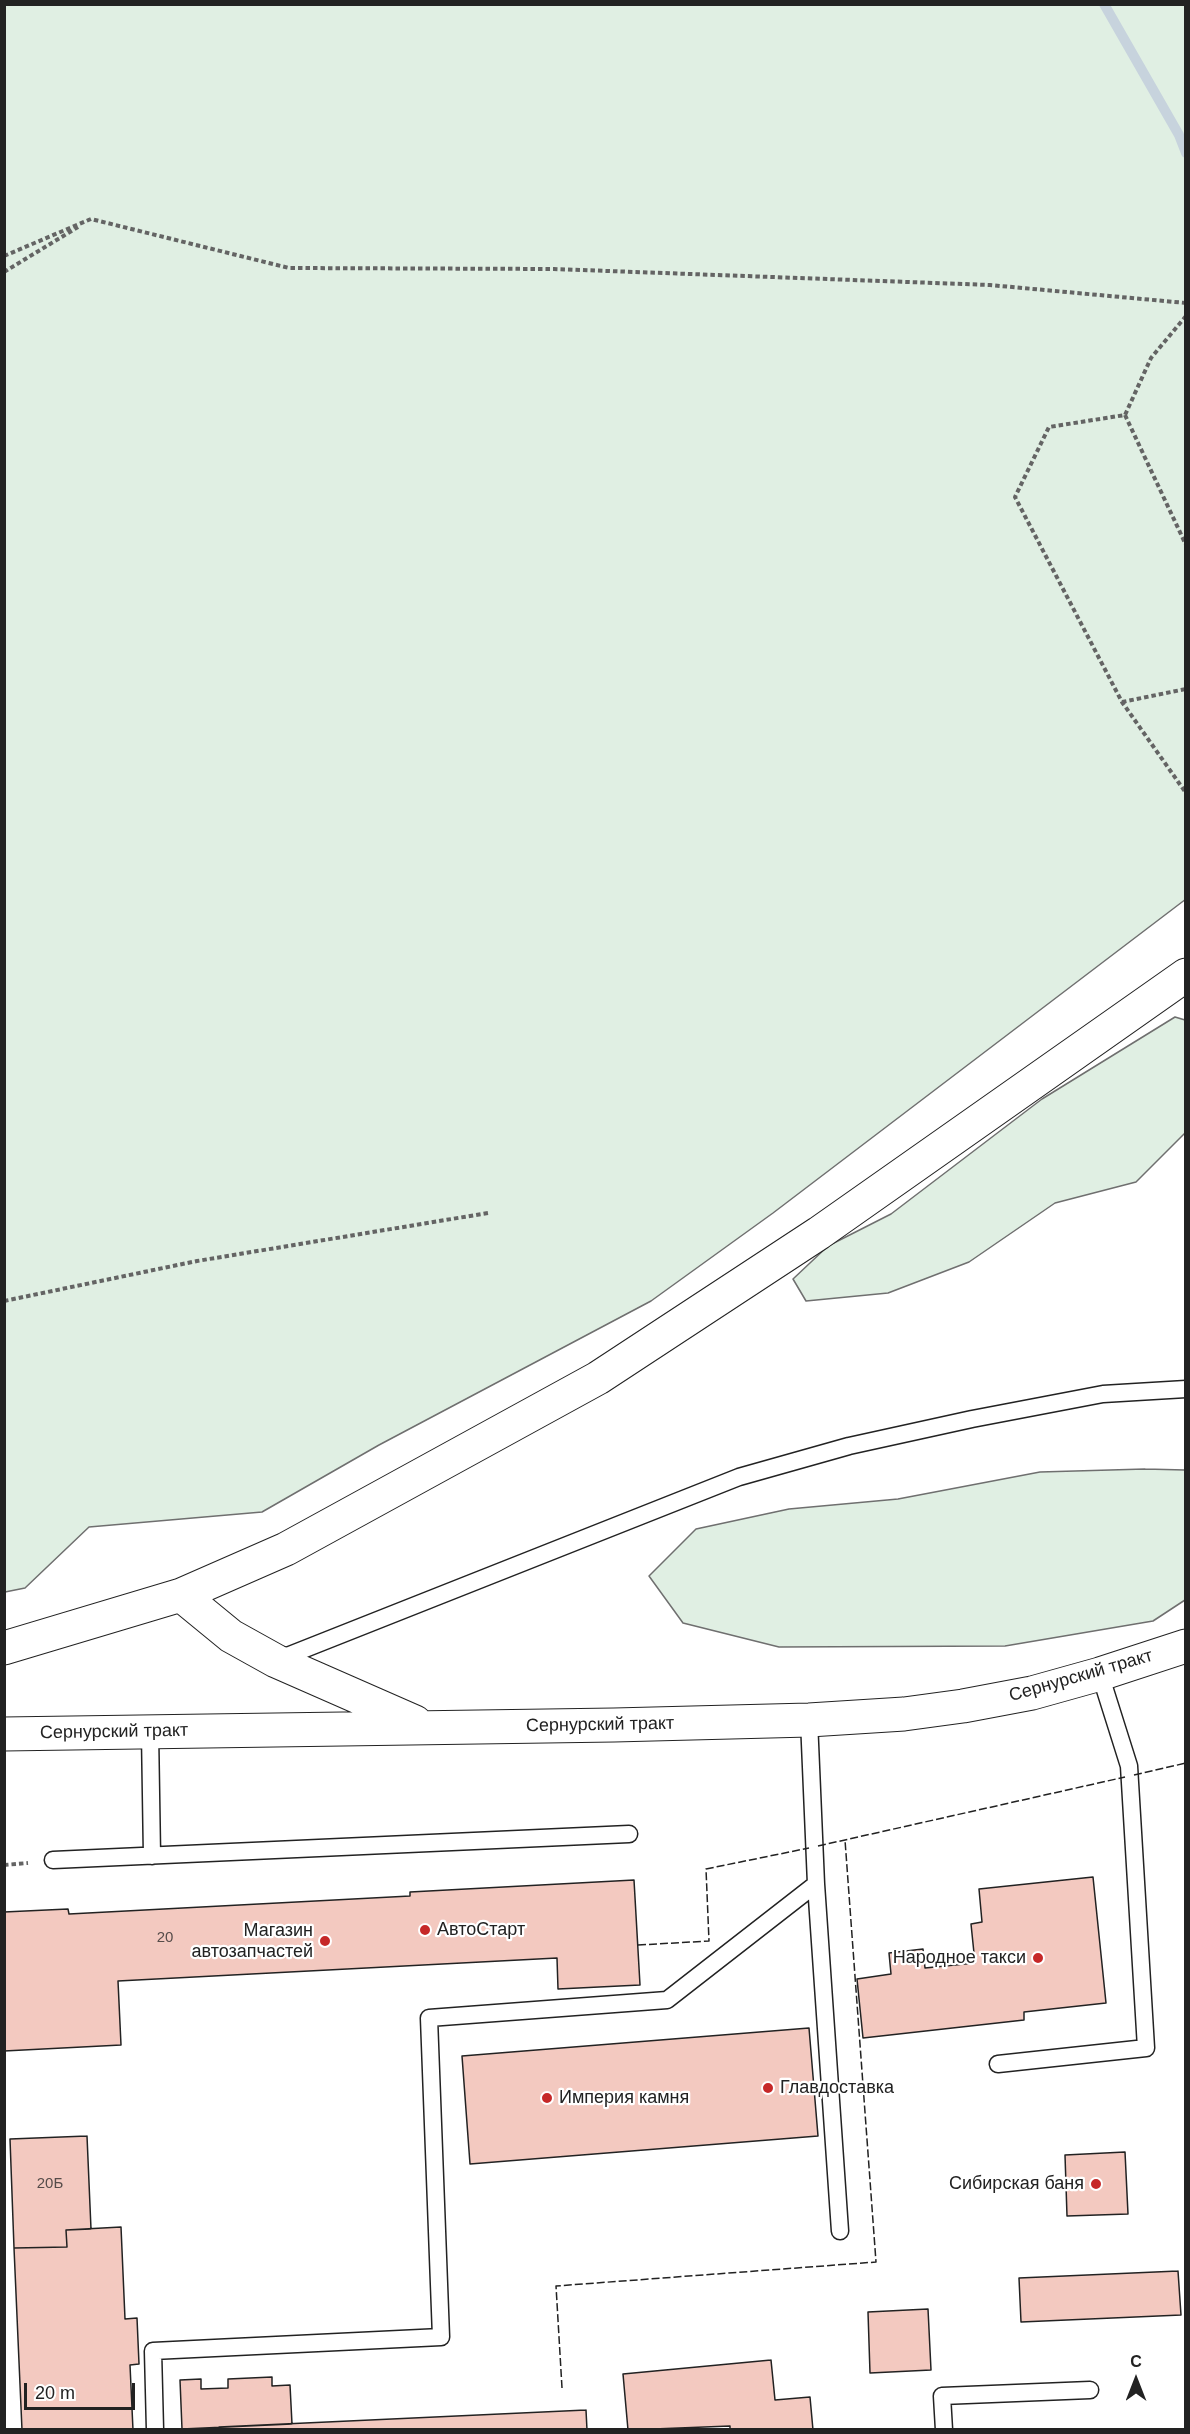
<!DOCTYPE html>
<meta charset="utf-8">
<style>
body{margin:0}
#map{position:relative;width:1190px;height:2434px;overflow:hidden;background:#fff;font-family:Arial,sans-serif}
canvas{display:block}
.frame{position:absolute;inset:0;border:6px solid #222;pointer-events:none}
.north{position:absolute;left:1106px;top:2350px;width:60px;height:60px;-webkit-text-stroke:4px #fff;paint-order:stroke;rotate:0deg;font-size:16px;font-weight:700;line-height:24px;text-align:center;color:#222}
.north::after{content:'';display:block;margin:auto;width:21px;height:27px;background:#222;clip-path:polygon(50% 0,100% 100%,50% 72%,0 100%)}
.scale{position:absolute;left:24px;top:2383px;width:111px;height:27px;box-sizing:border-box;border:3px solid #222;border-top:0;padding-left:8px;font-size:18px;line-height:21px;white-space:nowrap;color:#222;-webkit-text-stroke:4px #fff;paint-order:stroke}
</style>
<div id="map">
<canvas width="1190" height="2434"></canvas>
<div class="frame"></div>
<div class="north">С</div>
<div class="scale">20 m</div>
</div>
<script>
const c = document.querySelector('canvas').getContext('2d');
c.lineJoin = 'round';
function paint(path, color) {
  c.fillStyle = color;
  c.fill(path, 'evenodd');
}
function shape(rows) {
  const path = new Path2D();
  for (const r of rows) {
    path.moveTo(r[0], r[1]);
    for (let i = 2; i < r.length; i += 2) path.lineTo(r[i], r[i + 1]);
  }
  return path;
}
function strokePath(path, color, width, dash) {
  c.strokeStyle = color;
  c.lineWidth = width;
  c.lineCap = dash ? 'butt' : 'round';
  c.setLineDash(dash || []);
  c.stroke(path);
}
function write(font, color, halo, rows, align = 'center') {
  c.font = font + ' Arial,sans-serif';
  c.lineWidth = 4.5;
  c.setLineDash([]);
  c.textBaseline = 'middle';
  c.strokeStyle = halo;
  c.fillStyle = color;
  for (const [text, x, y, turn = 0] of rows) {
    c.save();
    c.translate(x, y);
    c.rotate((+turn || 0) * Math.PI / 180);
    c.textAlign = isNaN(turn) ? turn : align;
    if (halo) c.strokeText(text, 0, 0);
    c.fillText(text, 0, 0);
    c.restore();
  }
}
const green = shape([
 [5,4,1185,5,1186,899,773,1213,651,1301,379,1445,262,1512,89,1527,25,1588,5,1592,5,4],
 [1175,1017,1185,1020,1185,1133,1136,1182,1055,1203,969,1262,888,1293,806,1301,793,1279,828,1246,891,1214,1042,1099,1175,1017],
 [1145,1469,1185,1470,1185,1600,1153,1621,1005,1646,779,1647,683,1623,649,1576,696,1529,789,1509,898,1499,1040,1472,1145,1469]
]);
paint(green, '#e0efe3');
strokePath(green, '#6f6f6f', 1.5);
strokePath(shape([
 [1104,4,1179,135,1186,153]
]), '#c7d3dd', 10);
const building = shape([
 [1093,1877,1106,2003,1024,2012,1024,2020,863,2038,857,1979,891,1974,889,1953,923,1949,925,1968,975,1963,971,1924,982,1922,979,1889,1093,1877],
 [634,1880,640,1985,558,1989,557,1958,118,1981,121,2045,4,2051,4,1912,68,1909,69,1914,410,1896,410,1892,634,1880],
 [809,2028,818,2136,470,2164,462,2056,809,2028],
 [87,2136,91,2229,66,2230,67,2247,14,2248,10,2139,87,2136],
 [1125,2152,1128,2214,1067,2216,1065,2155,1125,2152],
 [121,2227,125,2319,137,2318,139,2364,130,2365,133,2430,22,2430,14,2248,67,2247,66,2230,121,2227],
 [1178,2271,1181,2315,1021,2322,1019,2278,1178,2271],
 [928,2309,931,2370,870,2373,868,2312,928,2309],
 [771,2360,775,2400,810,2397,813,2430,730,2430,730,2426,628,2430,623,2374,771,2360],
 [272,2377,272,2386,290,2385,292,2424,182,2429,180,2380,201,2379,201,2389,228,2388,228,2379,272,2377],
 [586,2410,587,2430,219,2430,219,2427,586,2410]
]);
paint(building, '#f3c9c0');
strokePath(building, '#222', 1.5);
const lane = shape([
 [277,1660,739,1477,849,1446,972,1419,1103,1394,1186,1389],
 [150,1732,152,1856],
 [53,1860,629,1834],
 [816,1884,840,2231],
 [998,2064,1146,2048,1129,1766,1100,1674],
 [155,2430,153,2351,441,2337,429,2018,667,2000,816,1884,809,1720],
 [944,2430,942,2396,1090,2390]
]);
const primary = shape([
 [181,1595,231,1636,276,1661,415,1722],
 [4,1648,181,1595,286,1549,598,1378,819,1233,1186,975],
 [4,1734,614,1725,809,1720,904,1714,963,1706,1032,1693,1100,1674,1186,1646]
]);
strokePath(lane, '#222', 19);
strokePath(primary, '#222', 35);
strokePath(shape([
 [4,256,91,219,289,268,554,269,990,285,1186,303],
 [4,272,78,227],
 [1186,316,1151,358,1125,415,1049,427,1015,497,1122,702,1186,793],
 [1125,415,1186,545],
 [1122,702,1186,689],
 [4,1301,197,1261,488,1213],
 [4,1865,28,1863]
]), '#646464', 4, [4.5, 3]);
strokePath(lane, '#fff', 16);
strokePath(primary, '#fff', 33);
strokePath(shape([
 [1134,1775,1186,1763],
 [818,1846,1125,1777],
 [638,1945,709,1941,706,1869,809,1848],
 [562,2388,556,2286,876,2262,845,1840]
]), '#222', 1.5, [8, 3]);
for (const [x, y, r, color] of [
 [425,1930,6,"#c62828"],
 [325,1941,6,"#c62828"],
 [1038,1958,6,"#c62828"],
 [768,2088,6,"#c62828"],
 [547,2098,6,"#c62828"],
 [1096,2184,6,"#c62828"]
]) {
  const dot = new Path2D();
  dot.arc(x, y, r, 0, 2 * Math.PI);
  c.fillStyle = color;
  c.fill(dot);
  strokePath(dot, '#fff', 2);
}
write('15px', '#564c4a', null, [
 ["20",165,1938],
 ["20Б",50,2184]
]);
write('18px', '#222', '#fff', [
 ["Сернурский тракт",1081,1676,-16],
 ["Сернурский тракт",600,1725,-1],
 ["Сернурский тракт",114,1732,-1]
]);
write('18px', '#222', '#fff', [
 ["АвтоСтарт",437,1930],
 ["Магазин",313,1931,"right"],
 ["автозапчастей",313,1952,"right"],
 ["Народное такси",1026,1958,"right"],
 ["Главдоставка",780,2088],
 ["Империя камня",559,2098],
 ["Сибирская баня",1084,2184,"right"]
], 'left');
</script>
